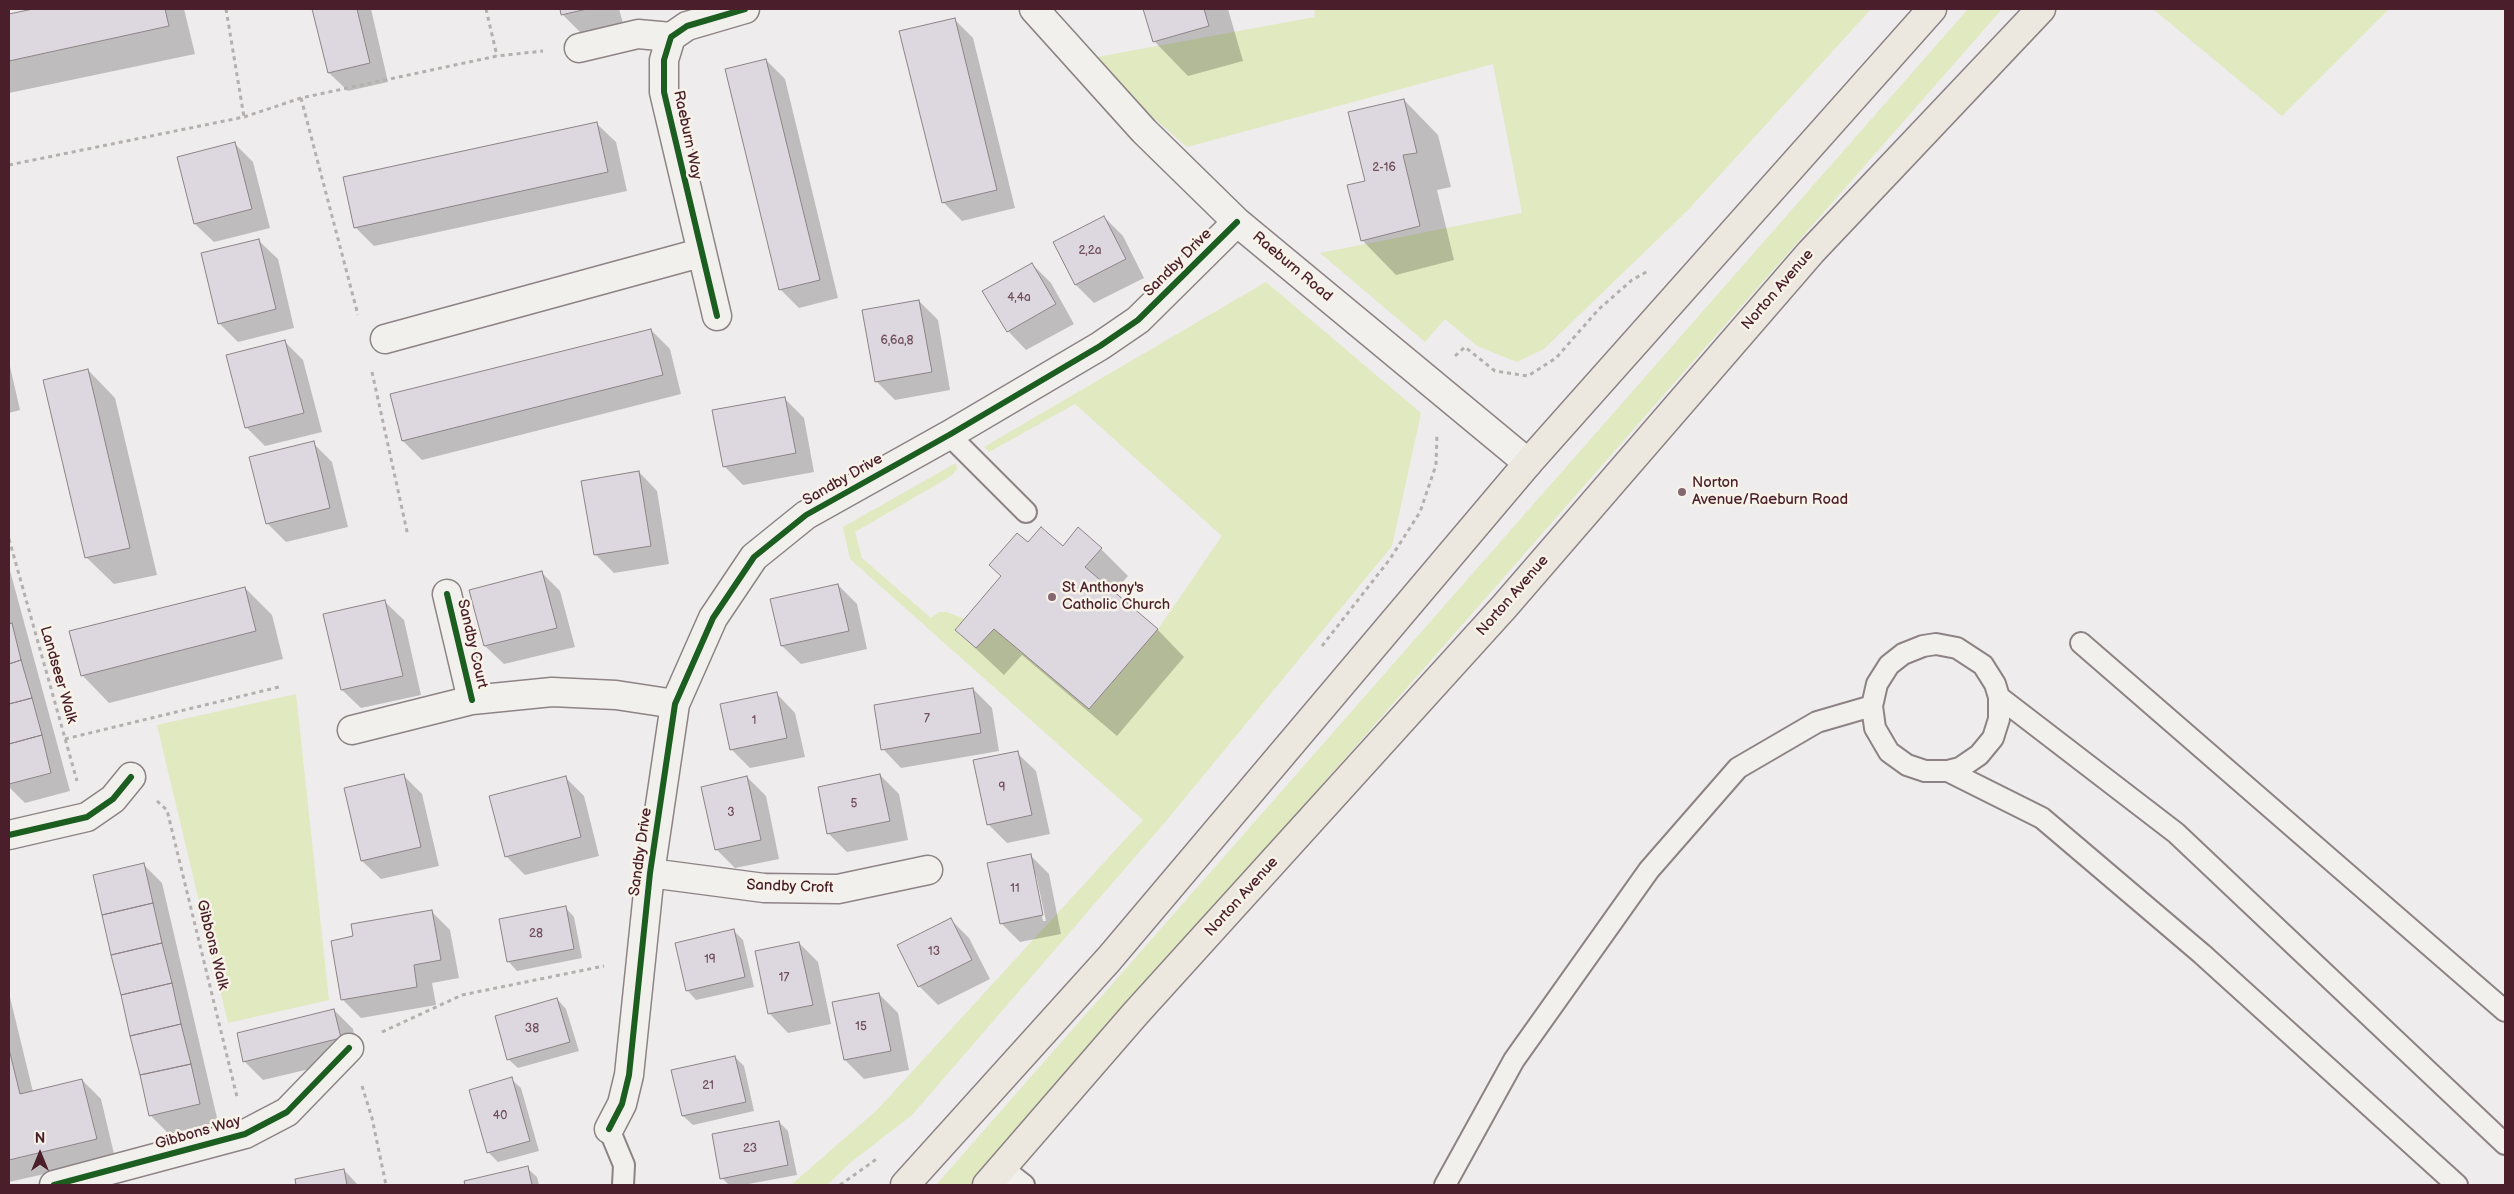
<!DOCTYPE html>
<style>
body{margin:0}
#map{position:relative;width:2514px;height:1194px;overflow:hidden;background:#efeced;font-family:"Balsamiq Sans",sans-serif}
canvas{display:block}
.frame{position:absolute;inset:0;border:10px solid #4a1f2b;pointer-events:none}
.north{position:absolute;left:15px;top:1129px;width:50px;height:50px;-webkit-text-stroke:4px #f7f3e8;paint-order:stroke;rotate:0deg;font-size:14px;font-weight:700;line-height:20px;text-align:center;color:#4a1f2b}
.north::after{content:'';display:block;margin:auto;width:18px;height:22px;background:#4a1f2b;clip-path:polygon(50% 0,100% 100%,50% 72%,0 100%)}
</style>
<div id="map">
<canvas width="2514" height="1194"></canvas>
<div class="frame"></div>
<div class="north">N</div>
</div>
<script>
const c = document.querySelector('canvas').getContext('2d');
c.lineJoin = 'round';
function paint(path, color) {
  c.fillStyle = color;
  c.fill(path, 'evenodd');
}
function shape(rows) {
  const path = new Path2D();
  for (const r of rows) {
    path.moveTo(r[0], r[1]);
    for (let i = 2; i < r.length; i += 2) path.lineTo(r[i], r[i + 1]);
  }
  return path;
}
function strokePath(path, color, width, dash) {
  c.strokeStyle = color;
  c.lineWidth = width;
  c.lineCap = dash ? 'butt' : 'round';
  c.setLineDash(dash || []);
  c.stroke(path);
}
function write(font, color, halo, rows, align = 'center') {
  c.font = font + ' "Balsamiq Sans",sans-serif';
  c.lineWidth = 5;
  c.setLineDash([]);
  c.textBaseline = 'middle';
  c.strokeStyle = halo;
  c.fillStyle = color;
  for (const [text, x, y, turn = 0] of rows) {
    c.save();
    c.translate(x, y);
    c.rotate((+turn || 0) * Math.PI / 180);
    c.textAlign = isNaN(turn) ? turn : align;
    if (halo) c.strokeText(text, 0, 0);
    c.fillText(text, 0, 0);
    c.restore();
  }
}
paint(shape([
 [1314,9,1871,9,1688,210,1544,349,1517,362,1477,346,1445,319,1425,342,1320,253,1522,213,1493,64,1187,147,1086,59,1315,17],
 [1968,9,2002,9,971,1185,936,1185],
 [2153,9,2389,9,2282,116],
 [1266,282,1421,413,1392,546,1166,821,912,1115,850,1163,827,1185,791,1185,877,1110,1143,820,850,559,843,527,956,463,957,469,951,476,855,532,862,558,931,618,939,612,947,612,965,619,955,630,976,648,994,629,1089,709,1158,629,1222,536,1075,404,989,452,984,447],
 [296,694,329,1000,228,1023,157,725]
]), '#e0e9bf');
paint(shape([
 [39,9,184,9,195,54,9,93,9,15],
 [314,9,371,9,388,82,348,91,329,73],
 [561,9,619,9,623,23,581,33,562,14],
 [1145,9,1228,9,1243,61,1188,76,1154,41],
 [954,19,973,38,1015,208,962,221,943,202],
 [766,60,785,79,838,298,799,308,780,289],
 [1404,100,1438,135,1451,187,1437,190,1454,260,1396,275,1362,240,1366,182],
 [597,124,616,142,627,191,374,246,355,227],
 [234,143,253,162,270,228,214,242,195,224],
 [1104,217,1123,236,1144,278,1094,303,1076,285],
 [259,241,278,259,294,328,238,342,219,323],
 [1032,264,1051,283,1074,324,1026,350,1008,331],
 [919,301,938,320,950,390,895,400,876,381],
 [651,330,670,349,681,394,422,460,403,441],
 [284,341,303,360,322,432,265,446,246,427],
 [9,362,20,410,9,413],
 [88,370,115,398,157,575,114,584,86,557],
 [785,399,804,418,814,472,743,485,724,466],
 [313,443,332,462,348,527,286,542,267,523],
 [639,472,657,491,669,564,614,573,595,554],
 [1063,547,1101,549,1128,576,1113,593,1157,629,1184,657,1117,736,1022,655,1004,675,956,630],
 [9,567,70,791,25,803,9,787],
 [541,572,560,591,575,647,504,664,485,646],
 [838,585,857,604,867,649,801,664,782,646],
 [245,588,272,615,283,659,109,703,82,675],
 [385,602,404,620,421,695,361,708,342,690],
 [973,689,992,708,999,751,901,768,883,749],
 [777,694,795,713,805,757,750,768,731,749],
 [1017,753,1036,771,1050,834,1007,843,988,824],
 [403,775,422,794,439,866,381,879,362,861],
 [880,775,899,794,908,840,847,852,829,834],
 [565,777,584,796,599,856,525,875,506,856],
 [747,777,766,796,779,859,735,868,716,849],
 [1030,855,1049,874,1061,934,1020,942,1001,923],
 [1034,875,1036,875,1046,921,1043,921],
 [143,864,162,883,218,1122,169,1134,150,1115],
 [565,907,574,917,582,958,517,971,508,961],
 [431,911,450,930,459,978,432,983,436,1005,361,1018,343,1000,354,937],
 [950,919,969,938,990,979,938,1005,919,986],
 [734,931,743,940,754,987,696,1000,687,990],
 [799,943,818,962,831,1024,788,1033,770,1014,757,952],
 [9,993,33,1092,82,1080,101,1099,115,1158,9,1182],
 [879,994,898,1013,909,1070,864,1079,845,1060],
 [557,999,566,1009,579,1051,518,1068,508,1059],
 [334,1010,353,1029,360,1057,263,1080,244,1061],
 [735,1057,744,1066,754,1111,693,1125,683,1116,673,1071],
 [511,1079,521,1088,539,1151,498,1162,489,1153,470,1091],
 [779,1122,788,1131,797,1175,743,1185,729,1185,722,1178],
 [527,1168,537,1177,539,1185,466,1185,466,1182],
 [344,1170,358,1185,297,1185,296,1180]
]), '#0003');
const building = shape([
 [33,9,165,9,169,26,9,61,9,14,33,9],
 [312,9,357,9,370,63,328,73,312,9],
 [560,9,587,9,561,15,560,9],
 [1143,9,1204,9,1209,26,1153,42,1143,9],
 [955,18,997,190,942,203,899,31,955,18],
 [766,59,820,280,779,290,725,69,766,59],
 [1404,99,1417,153,1403,155,1420,226,1361,241,1347,185,1365,181,1348,112,1404,99],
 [597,122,608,172,354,228,343,177,597,122],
 [235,142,252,209,194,224,177,157,235,142],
 [1104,216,1126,259,1075,285,1053,242,1104,216],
 [259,239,276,309,218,324,201,253,259,239],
 [1032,263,1056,304,1007,332,982,291,1032,263],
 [919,300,932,372,875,382,862,310,919,300],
 [651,329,663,375,402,441,390,394,651,329],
 [285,340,304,413,245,428,226,355,285,340],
 [88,369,130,548,85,558,43,380,88,369],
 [785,397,796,453,723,467,712,410,785,397],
 [314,441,330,508,266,524,249,457,314,441],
 [639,471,651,546,594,555,581,481,639,471],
 [1041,527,1063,546,1078,527,1102,548,1085,567,1158,629,1089,709,994,629,976,648,955,630,1001,576,989,565,1017,533,1028,542,1041,527],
 [542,571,557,628,484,646,469,590,542,571],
 [838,584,849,631,781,646,770,599,838,584],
 [245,587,256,631,81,676,69,631,245,587],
 [385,600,403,676,341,690,323,614,385,600],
 [12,623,21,660,9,664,9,624,12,623],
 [21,660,32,698,9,704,9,664,21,660],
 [973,688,981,733,881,750,874,705,973,688],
 [777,692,787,738,730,750,720,704,777,692],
 [32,698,42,735,9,744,9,704,32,698],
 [42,735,51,773,9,784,9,744,42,735],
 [1018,751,1032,815,987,825,973,760,1018,751],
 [404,774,421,847,361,861,344,788,404,774],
 [880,774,890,821,827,834,818,787,880,774],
 [566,776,581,837,505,857,489,796,566,776],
 [747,776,761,840,715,850,701,787,747,776],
 [1031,854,1043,915,1000,924,987,863,1031,854],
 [144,863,153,903,102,915,93,875,144,863],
 [153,903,162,943,111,955,102,915,153,903],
 [566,906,574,949,507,962,499,919,566,906],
 [432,910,441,960,414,965,417,987,341,1000,331,941,353,936,351,924,432,910],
 [951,918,972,960,918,987,897,945,951,918],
 [734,929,745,977,686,991,675,943,734,929],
 [799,942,813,1005,768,1014,755,951,799,942],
 [162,943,172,983,121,995,111,955,162,943],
 [172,983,181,1024,130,1036,121,995,172,983],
 [879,993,891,1051,844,1060,832,1002,879,993],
 [557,998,570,1042,507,1060,495,1016,557,998],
 [334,1009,341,1038,243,1062,237,1033,334,1009],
 [181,1024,191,1064,140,1075,130,1036,181,1024],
 [9,1049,20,1094,82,1079,97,1139,9,1160,9,1049],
 [735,1056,746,1102,682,1116,671,1070,735,1056],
 [191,1064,200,1104,149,1116,140,1075,191,1064],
 [512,1077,530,1141,487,1153,469,1090,512,1077],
 [779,1121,788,1165,720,1179,712,1134,779,1121],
 [528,1166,532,1185,465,1185,464,1181,528,1166],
 [344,1169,347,1185,296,1185,295,1179,344,1169]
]);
paint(building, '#ddd7e0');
strokePath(building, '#8d8386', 1);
const service = shape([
 [949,435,1026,512],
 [2081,643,2505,1011],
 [1999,697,2176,833,2505,1144],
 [1948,771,1960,768,1979,755,1993,738,1999,719,1999,697,1995,684,1983,665,1957,648,1936,644,1923,646,1903,654,1889,665,1877,684,1872,706,1875,728,1889,752,1907,765,1925,771,1948,771,2042,818,2202,954,2457,1185],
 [609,1129,624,1165,623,1185],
 [1002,1168,1024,1185],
 [1445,1185,1514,1060,1649,870,1738,768,1817,722,1872,706]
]);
const minor = shape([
 [1034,9,1144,131,1237,222,1528,463],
 [579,48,638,34,671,37],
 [717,316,664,92,664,60,671,37,687,26,745,9],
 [385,339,700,253],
 [447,594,472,700],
 [352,730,472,700,552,692,616,695,675,704],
 [9,835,87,817,113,799,131,777],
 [650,873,764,888,838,889,928,870],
 [609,1129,622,1104,629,1075,650,873,675,704,713,618,754,557,806,515,949,435,1100,346,1138,320,1237,222],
 [54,1185,245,1134,287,1112,349,1048]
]);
const trunk = shape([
 [905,1185,1109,959,1528,463,1932,9],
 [987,1185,1136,1013,1504,607,1811,252,2041,9]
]);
strokePath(service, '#8d8386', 24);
strokePath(minor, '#8d8386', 31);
strokePath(trunk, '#8d8386', 31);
strokePath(shape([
 [226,9,244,117],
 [486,9,497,56],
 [301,98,358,315],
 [9,165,244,117,301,98,497,56,543,51],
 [1455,356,1465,347,1495,371,1528,376,1556,358,1599,309,1632,280,1648,271],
 [372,372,408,536],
 [9,539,77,781],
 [1322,646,1390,559,1420,512,1436,465,1437,434],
 [65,739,279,687],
 [157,801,167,810,237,1097],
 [382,1032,462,995,604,966],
 [362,1086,372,1118,386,1185],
 [840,1185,878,1158]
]), '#b5afae', 3, [4, 4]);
strokePath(service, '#f2f0ed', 20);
strokePath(minor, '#f2f0ed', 28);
strokePath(trunk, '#ece7df', 28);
strokePath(shape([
 [717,316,664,92,664,60,671,37,687,26,745,9],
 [447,594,472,700],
 [9,835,87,817,113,799,131,777],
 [609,1129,622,1104,629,1075,650,873,675,704,713,618,754,557,806,515,949,435,1100,346,1138,320,1237,222],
 [54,1185,245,1134,287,1112,349,1048]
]), '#1b5e20', 6);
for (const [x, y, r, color] of [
 [1682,492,5,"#84676f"],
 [1052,597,5,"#84676f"]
]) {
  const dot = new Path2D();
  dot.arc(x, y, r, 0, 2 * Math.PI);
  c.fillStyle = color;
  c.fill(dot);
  strokePath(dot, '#f7f3e8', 2);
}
write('12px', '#71505b', null, [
 ["2-16",1384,168],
 ["2,2a",1090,251],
 ["4,4a",1019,298],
 ["6,6a,8",897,341],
 ["7",927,719],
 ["1",754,721],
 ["9",1002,788],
 ["5",854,804],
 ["3",731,813],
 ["11",1015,889],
 ["28",536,934],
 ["13",934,952],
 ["19",710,960],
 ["17",784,978],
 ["15",861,1027],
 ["38",532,1029],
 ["21",708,1086],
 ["40",500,1116],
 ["23",750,1149]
]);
write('15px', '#4a1f2b', '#f7f3e8', [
 ["Raeburn Way",687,135,78],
 ["Sandby Drive",1178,263,-45],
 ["Raeburn Road",1292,267,40],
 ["Norton Avenue",1778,290,-49],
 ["Sandby Drive",843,480,-30],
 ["Norton Avenue",1513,596,-49],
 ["Sandby Court",472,644,77],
 ["Landseer Walk",58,675,74],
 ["Sandby Drive",641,852,-82],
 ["Sandby Croft",790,887,2],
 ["Norton Avenue",1242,897,-48],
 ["Gibbons Walk",212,945,76],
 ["Gibbons Way",198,1133,-16]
]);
write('15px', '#4a1f2b', '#f7f3e8', [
 ["Norton",1692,483],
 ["Avenue/Raeburn Road",1692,500],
 ["St Anthony's",1062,588],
 ["Catholic Church",1062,605]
], 'left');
</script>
